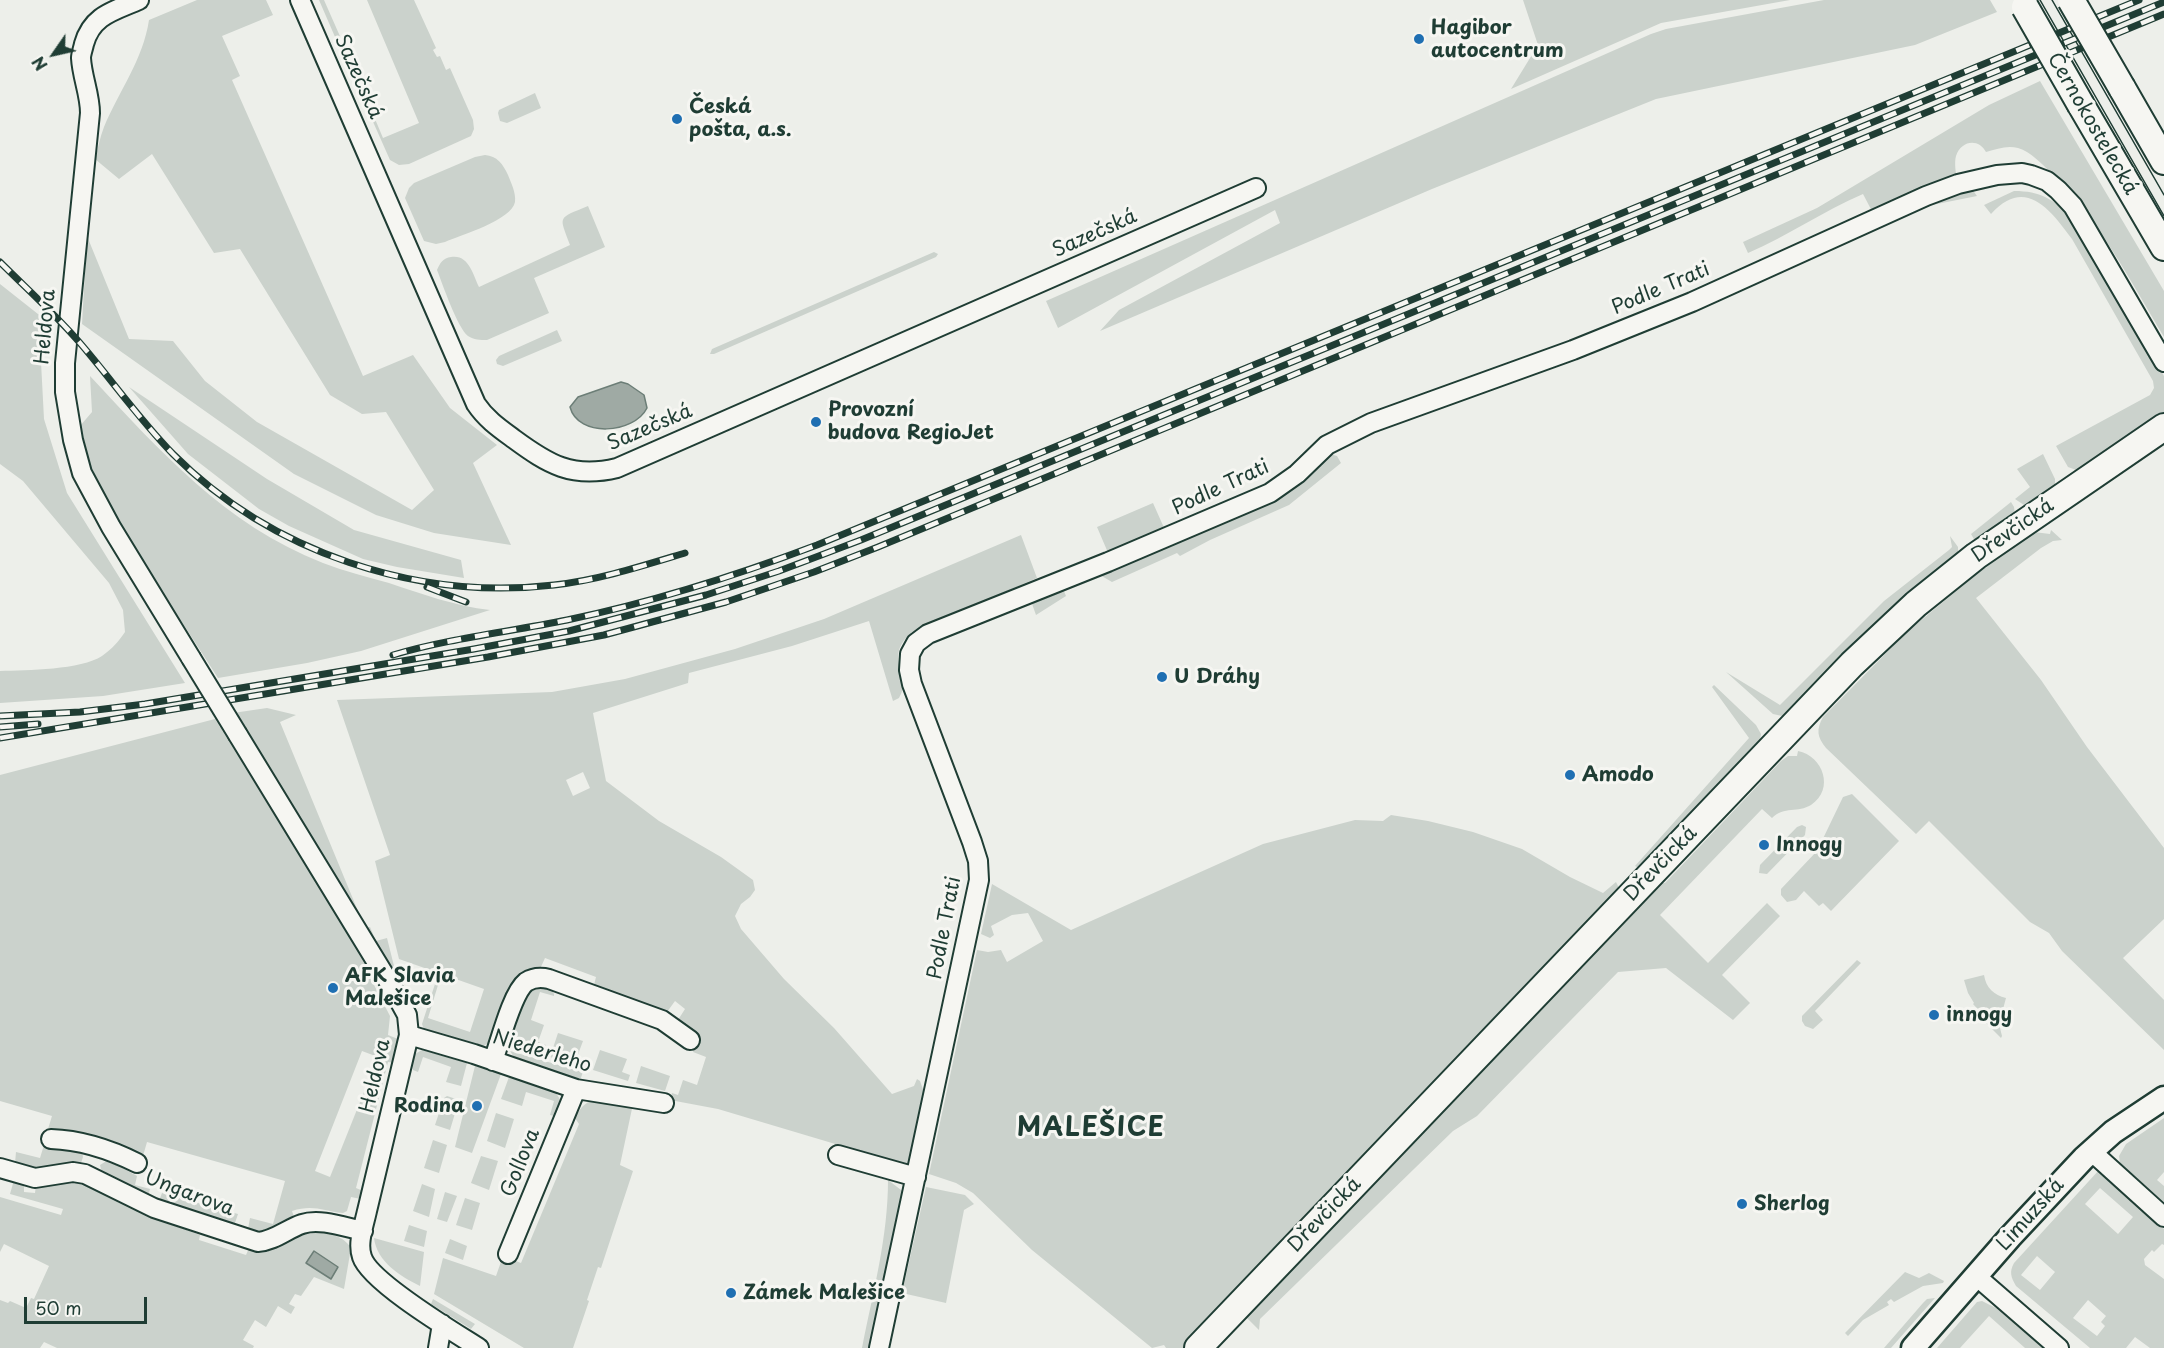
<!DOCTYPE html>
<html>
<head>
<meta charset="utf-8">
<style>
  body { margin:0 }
  #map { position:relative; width:2164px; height:1348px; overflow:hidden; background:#edefea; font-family:"Playpen Sans",sans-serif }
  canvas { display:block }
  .north { position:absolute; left:24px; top:24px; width:60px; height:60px; -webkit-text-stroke:4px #f6f6f2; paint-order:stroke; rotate:236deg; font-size:16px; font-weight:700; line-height:24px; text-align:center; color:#1f3d34 }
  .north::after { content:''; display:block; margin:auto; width:21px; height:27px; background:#1f3d34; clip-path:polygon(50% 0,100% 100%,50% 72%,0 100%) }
  .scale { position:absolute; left:24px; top:1297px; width:123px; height:27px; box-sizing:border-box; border:3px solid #1f3d34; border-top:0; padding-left:8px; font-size:18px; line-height:21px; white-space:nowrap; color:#1f3d34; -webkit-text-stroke:4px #f6f6f2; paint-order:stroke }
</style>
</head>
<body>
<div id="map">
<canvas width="2164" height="1348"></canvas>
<div class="north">N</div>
<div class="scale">50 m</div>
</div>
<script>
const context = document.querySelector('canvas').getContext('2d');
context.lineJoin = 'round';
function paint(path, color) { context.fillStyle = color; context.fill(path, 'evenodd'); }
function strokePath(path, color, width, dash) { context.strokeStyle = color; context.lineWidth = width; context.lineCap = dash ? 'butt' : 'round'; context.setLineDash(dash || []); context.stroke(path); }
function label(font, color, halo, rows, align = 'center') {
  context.font = font + ' "Playpen Sans",sans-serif'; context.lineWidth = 6; context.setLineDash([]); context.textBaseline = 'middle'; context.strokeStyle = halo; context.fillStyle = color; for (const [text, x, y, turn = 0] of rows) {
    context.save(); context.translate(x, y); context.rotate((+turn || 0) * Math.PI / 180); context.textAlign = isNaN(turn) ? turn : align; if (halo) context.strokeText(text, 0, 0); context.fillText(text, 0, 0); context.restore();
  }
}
const green = new Path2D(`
  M197,0H266L273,15L222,36L240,76L232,80L363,376L413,355L450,408L497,445L473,463L511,545L434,533L376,515L294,474L82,324L87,236L129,339L173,341L205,381L257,422L412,510L434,490L386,412L362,414L330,395L240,249L214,253L152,154L119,179L95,159C98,148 100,137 104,127C119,91 143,60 149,20Z
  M319,0H324L350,59L345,60Z
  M367,0H414L436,48L433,50L437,57L440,56L446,70L450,68L473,120L474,129L471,136L409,164L399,165L390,160L354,79L357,76L383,138L419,123Z
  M1523,0H1790L1661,23L1511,89L1538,45Z
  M1824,0H1990L1997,12L1915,45L1656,99L1432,189L1100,331L1119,310L1280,223L1275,210L1058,328L1046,301L1651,34L1666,29Z
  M2040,81L2164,291V337C2130,280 2099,220 2051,173C2042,164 2031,152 2018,148C2007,145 1997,149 1986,152C1979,138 1961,140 1956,156C1954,163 1956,173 1957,181L1874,215L1863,194C1823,211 1788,236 1748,253L1743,242L1817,208L1989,105Z
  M535,93L541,108L507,123L500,121L498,113L499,110Z
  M485,155C497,156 503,164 508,175C511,183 516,192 515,202C512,220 461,235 445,242L436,244L424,241L405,198L409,188L414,183L475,157Z
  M1972,189L1977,196L1932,205L1847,241L1928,199Z
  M2014,191C2041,191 2052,199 2072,217L2164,376V415L2079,471L2068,467L2056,446L2150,395L2154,388L2153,381L2072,239C2050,209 2025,176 1991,214L1984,205Z
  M588,206L605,247L534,278L549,313L487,340C480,340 474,340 468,336C457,327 443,285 437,270C440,263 443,258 451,257C469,254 473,275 479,287L570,245C559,215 557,219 588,206Z
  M934,252L938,254L936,257L714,354H710L712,349Z
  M0,284L43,318L40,343L44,419L67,493L185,683L103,696L0,703V671C27,670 81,670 102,656C112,649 119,641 125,632L123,610L109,583L23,481L0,464Z
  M557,330L562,341L503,366L497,364L496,360L499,356Z
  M90,376C160,451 224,524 323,563C344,571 367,577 389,583C422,594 455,606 490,610L361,651L307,663L218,678L116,520L91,466L80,426L92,412Z
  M129,387L267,479L354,530L461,560L464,578L397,567L363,559L289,526L259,509L188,454Z
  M1330,454L1337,456L1341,463L1289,505L1210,540L1180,556L1177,553L1112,582L1100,575L1277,499L1290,490Z
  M2043,454L2055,479V487L2029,505H2024L2015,499L2030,487L2017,469Z
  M2011,502L2014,507L2015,515L1980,540L1975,541L1971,534Z
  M1153,503L1165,530L1109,555L1097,527Z
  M2051,530L2062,540L2053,541L2041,548L1976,598L2041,680L2087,747L2164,848V919L2123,958L2164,1000V1050L2062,951L2049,933L2030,922L1929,821L1916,834L1826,748C1817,737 1816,730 1823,717L1907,632L1973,577L2034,532L2050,534Z
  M1021,535L1037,578L912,632C881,659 914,675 899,698L893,701L869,621L792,646L689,673L688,683L593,713L606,781L659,821L721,857L753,880L755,890L750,897L741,904L735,916L741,929L784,979L834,1028L892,1094L914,1086L917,1079L920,1081L925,1095L909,1166L718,1109L670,1100L672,1093L678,1095L683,1080L697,1085L706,1057L693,1052L700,1036L678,1020L685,1009L675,1001L667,1012L594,985L596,977L545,958L540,969L487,1044L481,1047L425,1032L422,1024L435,984L438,985L428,1018L470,1032L484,989L399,959L375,861L390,855L337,700L552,692L625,679L735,649L824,619ZM583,772L590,788L573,796L566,780Z
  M1950,536L1958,547V556L1788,715L1782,716L1773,714L1726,672L1780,705L1884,601L1949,550L1952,547Z
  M1063,589L1066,596L1036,615L1031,601Z
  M1714,685L1756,725L1761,734L1759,746L1639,868L1635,866L1749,738L1712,687Z
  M267,708L296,715L280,722L365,928L370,927L376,941L387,938L395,970L394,982L233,713Z
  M215,719L377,980L373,983L390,1016L388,1035L398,1039L394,1063L388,1062L356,1188L363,1191L361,1199L351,1197L347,1211L343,1213C323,1211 313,1204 292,1211L294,1217L259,1232L248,1229L250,1218L273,1224L285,1181L147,1142L143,1156C112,1141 82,1134 48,1129L52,1116L0,1101V775ZM362,1051L378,1057L330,1177L315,1171Z
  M1798,751C1823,756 1835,789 1811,805C1798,813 1784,806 1772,818L1762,809L1660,915L1708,963L1767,903L1780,916L1722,975L1750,1003L1733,1020L1666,968L1618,972L1477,1116L1453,1131L1260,1319L1259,1330L1246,1317L1658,883H1665L1781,761L1788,756H1797Z
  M1852,794L1899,841L1831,911L1823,903L1819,906L1804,891L1796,900L1787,902L1781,895V889L1817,851L1843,797Z
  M1391,815L1428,821L1473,832L1522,849L1570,877L1603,893L1616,882L1620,890L1618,895L1184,1348H1166L1164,1345L1152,1348L1032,1250L973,1193L956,1183L929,1174L977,950L988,952L1001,950L1007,962L1043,941L1028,913L1012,915L991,926L994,935L990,938L981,934L992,884L1071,930L1263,844L1355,820L1383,821Z
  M1802,825L1806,827L1805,835L1767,874L1759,873L1760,865L1797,827Z
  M1857,960L1861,963L1815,1011L1823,1020L1813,1029L1805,1026L1802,1021V1016Z
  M1984,975C1986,988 1994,995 2006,998L1999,1024L2002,1036L2001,1038L1984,1021L1986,1018L1973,1004L1974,1003L1968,993L1964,980Z
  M539,986L552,990L554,994V996L540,992L531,1020L544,1025L538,1042L546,1045L543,1055L509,1044C510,1028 523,991 539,986Z
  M558,1033L583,1041L577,1057L587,1060L585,1068L550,1057Z
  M422,1050L467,1063L461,1086L446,1082L451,1067L423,1057L418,1072L413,1070L411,1063L415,1054Z
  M600,1050L627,1059L622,1072L630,1075L628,1081L593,1070Z
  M510,1051L583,1072L579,1083L516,1060Z
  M475,1066L501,1074L472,1153L455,1147Z
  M641,1066L670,1076L665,1091L636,1083Z
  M509,1077L556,1093L563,1104L558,1114L554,1116L550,1115L554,1101L526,1092L522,1106L501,1099Z
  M447,1096L459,1100L450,1130L435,1125L444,1098Z
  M595,1099L633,1104L620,1165L633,1171L601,1268L598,1267L587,1300L589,1301L573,1348H524L434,1294L443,1258L496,1276L503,1256L521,1263L579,1124L575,1118C580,1108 584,1103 595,1099Z
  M496,1113L514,1119L505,1148L487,1141Z
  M2164,1118V1172L2157,1180L2164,1186V1202L2120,1163L2119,1156L2126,1144Z
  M433,1140L447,1145L439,1173L424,1168Z
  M44,1145L82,1152L83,1157L81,1163H65L35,1168L15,1163L16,1152L40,1158Z
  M481,1156L498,1161L489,1190L471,1183Z
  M108,1160L137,1176L135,1185L150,1189L148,1196L102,1173L100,1165Z
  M2099,1170L2164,1229V1245L2162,1244L2154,1252L2152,1250L2144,1259L2145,1265L2164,1279V1348H2150L2135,1337L2126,1348H2090L2016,1286C2011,1277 2009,1272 2014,1263ZM2100,1188L2133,1217L2118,1234L2085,1204ZM2037,1256L2055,1272L2040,1290L2021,1275ZM2088,1300L2106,1316L2101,1322L2105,1326L2097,1336L2073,1318Z
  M74,1179L135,1210L139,1209L171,1224L200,1235L199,1240L246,1255L249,1248L257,1249L258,1253L268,1252L267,1248C290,1237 311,1223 336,1236C343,1239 346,1241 351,1248L344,1289L314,1277L301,1296L295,1294L289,1304L295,1307L291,1314L278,1306L266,1327L255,1320L243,1340L254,1346L253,1348H57L44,1342L40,1348H0V1300L8,1303L10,1301L26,1308L31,1298L34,1299L49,1266L4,1244L0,1252V1197L61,1215L63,1209L10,1194L14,1180L24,1182V1192L35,1193L36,1185Z
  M888,1180L905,1193L871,1348H862C873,1292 888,1237 888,1180Z
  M422,1184L435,1189L429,1217L413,1211Z
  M926,1187L965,1195L974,1204L964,1210L946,1303L902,1293Z
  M445,1192L457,1196L447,1222L437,1219Z
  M162,1193L238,1214L235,1223L197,1213L195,1214L159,1201Z
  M465,1198L480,1203L472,1230L456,1225Z
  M409,1225L427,1231L424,1247L404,1241Z
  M374,1238L424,1252L420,1286C400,1276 377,1262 374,1238Z
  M450,1239L467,1246L463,1260L445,1253Z
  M1905,1272L1919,1278L1929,1273L1944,1281L1943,1283L1923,1286L1894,1302L1891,1299L1887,1302L1889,1305L1863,1320L1848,1336L1845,1333Z
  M1935,1298L1891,1348H1884L1923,1303L1927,1299Z
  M433,1299L475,1324L471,1329L431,1304Z
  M1982,1301L1996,1308L2043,1348H2025L1989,1316L1960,1348H1937L1977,1302Z`);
const water = new Path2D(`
  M621,382L628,384L644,395L647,408C634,434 578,438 570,407L578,397Z
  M314,1251L338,1267L331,1279L306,1263Z`);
const minor = new Path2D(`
  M139,0C114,11 92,15 84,44C83,49 81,54 81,58C82,77 90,94 90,113L65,363V392L73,440L82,473L111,527L191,658
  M300,0L476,404C486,419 499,428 514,439C548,464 572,479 617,468L1256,188
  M238,735L390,984L407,1015L409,1035L367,1211C364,1225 357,1243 362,1257C370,1282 454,1332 479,1348
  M409,1035L474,1054L576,1089L664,1103
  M493,1061C500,1042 512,993 526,982C534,977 541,977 549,979L662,1020L690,1040
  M51,1139C82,1140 109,1149 137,1163
  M2091,1151L2164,1217
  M838,1155L916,1177
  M0,1168L35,1178L73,1172L85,1174L154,1208L258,1242C274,1241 287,1229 302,1224C320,1218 344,1227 363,1231
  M508,1254L576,1089
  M1976,1276L2059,1348
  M438,1348L442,1324
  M879,1348L979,880L978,861L972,842L912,684L909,670L910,654L916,643L928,634L1108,562L1270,493L1297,474L1327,445L1371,423L1573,350L1692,302L1926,196L1958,184L1997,175L2022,173L2031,175L2047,181L2058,190L2073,206L2164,362`);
const tertiary = new Path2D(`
  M1913,1348L2010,1237L2084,1158L2113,1132L2164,1098`);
const secondary = new Path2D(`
  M2122,88L2164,161
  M2081,105L2164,247
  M1198,1348L1852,664L1916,604L1976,556L2164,427`);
const tram = new Path2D(`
  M2040,0L2164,216
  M2052,0L2164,195`);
const rail = new Path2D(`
  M2082,1L2084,0
  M0,262C27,289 55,314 80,343C111,379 139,419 173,454C271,552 416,601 554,585C599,580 642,566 685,553
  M427,587L466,602
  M393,655C450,638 509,632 567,620C653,602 735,576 817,545L2139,0
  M0,716L80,712L145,704L474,649L569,631L706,595L779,571L861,540L2164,2
  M0,727L38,724
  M0,738L488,657L604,635L726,602L814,572L878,547L2164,14`);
const minorBridge = new Path2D(`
  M191,658L238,735`);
const secondaryBridge = new Path2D(`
  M2071,0L2122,88
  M2025,7L2081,105`);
const markers = [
  [1419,39,6,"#1f6fb2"],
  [677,119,6,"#1f6fb2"],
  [816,422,6,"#1f6fb2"],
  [1162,677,6,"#1f6fb2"],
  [1570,775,6,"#1f6fb2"],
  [1764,845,6,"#1f6fb2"],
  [333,988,6,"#1f6fb2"],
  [1934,1015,6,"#1f6fb2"],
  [477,1106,6,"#1f6fb2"],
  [1742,1204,6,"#1f6fb2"],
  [731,1293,6,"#1f6fb2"]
];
const poiNames = [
  ["Hagibor",1431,28],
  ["autocentrum",1431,51],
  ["Česká",689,107],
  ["pošta, a.s.",689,130],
  ["Provozní",828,410],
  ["budova RegioJet",828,433],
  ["U Dráhy",1174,677],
  ["Amodo",1582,775],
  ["Innogy",1776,845],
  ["AFK Slavia",345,976],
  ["Malešice",345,999],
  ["innogy",1946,1015],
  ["Rodina",465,1106,"right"],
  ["Sherlog",1754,1204],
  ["Zámek Malešice",743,1293]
];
const streetNames = [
  ["Sazečská",358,77,66],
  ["Černokostelecká",2092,124,60],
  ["Sazečská",1095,234,-24],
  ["Podle Trati",1661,289,-23],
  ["Heldova",46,327,-85],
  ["Sazečská",650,428,-23],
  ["Podle Trati",1221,488,-25],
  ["Dřevčická",2013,531,-35],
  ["Dřevčická",1661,864,-46],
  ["Podle Trati",945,928,-79],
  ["Niederleho",542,1052,17],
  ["Heldova",376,1076,-77],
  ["Gollova",521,1163,-68],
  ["Ungarova",189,1194,21],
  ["Dřevčická",1325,1215,-46],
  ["Limuzská",2031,1215,-48]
];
const districtNames = [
  ["MALEŠICE",1091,1129]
];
paint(green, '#cbd2cc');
paint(water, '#9faaa4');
strokePath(water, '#6c7e77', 1.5);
strokePath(minor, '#1f3d34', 22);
strokePath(tertiary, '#1f3d34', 27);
strokePath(secondary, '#1f3d34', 30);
strokePath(minor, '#f6f6f2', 18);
strokePath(tertiary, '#f6f6f2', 22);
strokePath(secondary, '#f6f6f2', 26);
strokePath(tram, '#1f3d34', 1.5);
strokePath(rail, '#1f3d34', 7);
strokePath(rail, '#f6f6f2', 4.5, [14]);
strokePath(minorBridge, '#1f3d34', 22, []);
strokePath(secondaryBridge, '#1f3d34', 30, []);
strokePath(minorBridge, '#f6f6f2', 18);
strokePath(secondaryBridge, '#f6f6f2', 26);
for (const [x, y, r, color] of markers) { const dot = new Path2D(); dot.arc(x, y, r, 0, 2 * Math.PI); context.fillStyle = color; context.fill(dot); strokePath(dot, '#f6f6f2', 2); }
label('bold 20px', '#1f3d34', '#f6f6f2', poiNames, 'left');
label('20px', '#1f3d34', '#f6f6f2', streetNames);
context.letterSpacing = '1.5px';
label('bold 26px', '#1f3d34', '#f6f6f2', districtNames);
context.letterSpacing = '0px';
</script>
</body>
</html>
